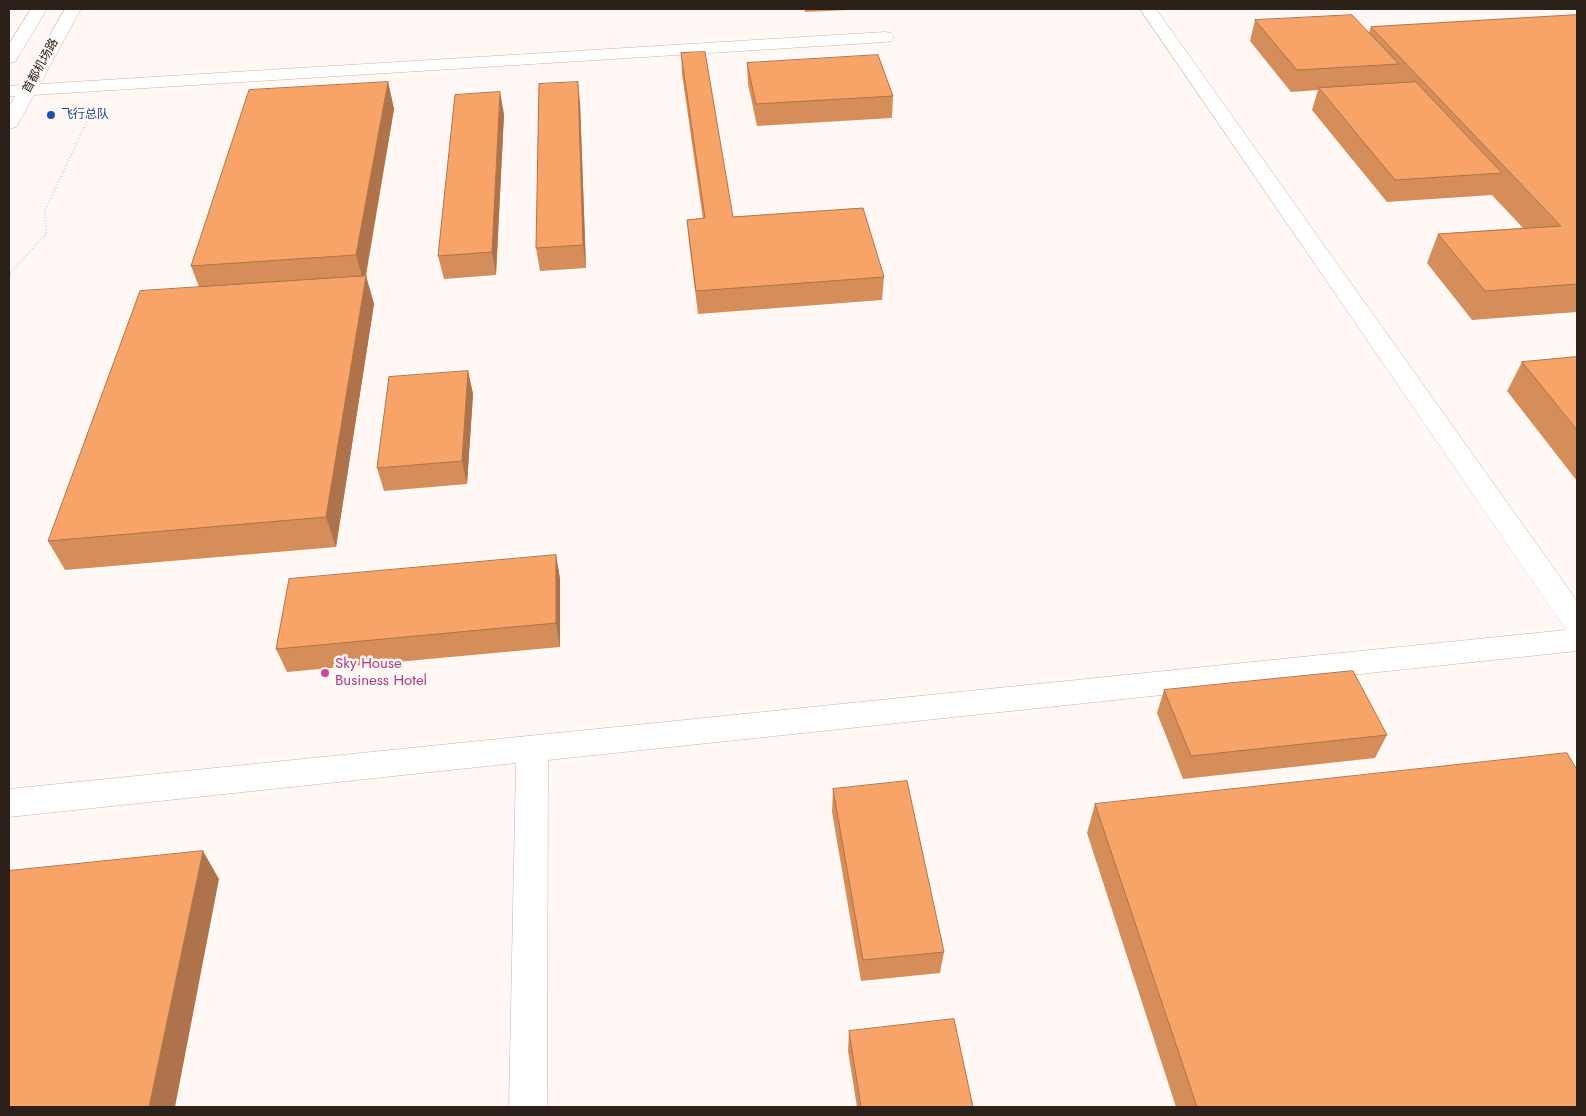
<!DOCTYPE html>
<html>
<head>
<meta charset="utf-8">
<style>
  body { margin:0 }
  #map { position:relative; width:1586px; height:1116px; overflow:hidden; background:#fff8f4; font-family:Jost,sans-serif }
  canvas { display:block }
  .frame { position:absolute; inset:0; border:10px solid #2c2119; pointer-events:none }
</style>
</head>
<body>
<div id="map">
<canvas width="1586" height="1116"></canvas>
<div class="frame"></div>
</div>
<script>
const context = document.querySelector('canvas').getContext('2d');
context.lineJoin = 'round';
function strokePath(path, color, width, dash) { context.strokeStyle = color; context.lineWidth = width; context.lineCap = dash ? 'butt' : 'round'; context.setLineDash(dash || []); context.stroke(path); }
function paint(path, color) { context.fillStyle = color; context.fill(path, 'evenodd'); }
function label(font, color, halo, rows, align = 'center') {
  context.font = font + ' Jost,"Noto Sans SC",sans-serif'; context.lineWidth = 5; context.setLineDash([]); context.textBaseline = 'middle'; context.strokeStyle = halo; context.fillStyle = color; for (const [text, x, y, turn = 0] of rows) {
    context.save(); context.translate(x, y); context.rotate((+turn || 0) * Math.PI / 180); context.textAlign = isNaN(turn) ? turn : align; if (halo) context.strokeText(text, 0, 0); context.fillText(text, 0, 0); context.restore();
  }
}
const pathFar1 = new Path2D(`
  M10,273L46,234L45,210L90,115`);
const path = new Path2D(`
  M9,274L11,272`);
const minor = new Path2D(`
  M31,9H47L15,62L9,63V44Z
  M65,9H81L40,84L885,32L891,33L894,37L891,41L885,42L34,95L16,127L9,129V107L15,96H9V86L21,85Z
  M1140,9H1156L1577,601V651L548,760L547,1107H509L516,763L9,817V789L1566,630Z`);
const wall = new Path2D(`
  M804,9H870L805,12Z
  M1577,15V312L1472,320L1427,263L1438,234L1523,228L1492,195L1387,202L1312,110L1318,90L1291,92L1250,41L1255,20L1369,32L1371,27Z
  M681,53L733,217L884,277L882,300L698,314L689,242L687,220L703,219L682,74Z
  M747,63L893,96L892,118L757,126L748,84Z
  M388,82L394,109L366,276L374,304L336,547L65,570L48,541L199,287L191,266Z
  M580,103L586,268L540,271L536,248Z
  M504,114L496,275L444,279L438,256Z
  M1577,357V481L1507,391L1522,362Z
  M468,371L473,394L467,484L384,491L377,468Z
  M556,555L560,579V647L287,672L276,649Z
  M1164,690L1387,735L1375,758L1183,779L1157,713Z
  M833,789L944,952L940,973L861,981L832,812Z
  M1095,804L1577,1107H1176L1087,833Z
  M849,1031L973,1107H857L848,1051Z`);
const shadedWall = new Path2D(`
  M388,82L394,109L364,284L356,255Z
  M578,82L580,103L586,268L583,245Z
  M500,92L504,114L496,275L492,252Z
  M366,276L374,304L336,547L326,517Z
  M468,371L473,394L467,484L462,461Z
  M556,555L560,579V647L556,623Z
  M203,851L219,879L175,1107H149Z`);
const building = new Path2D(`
  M1352,15L1399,64L1297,70L1255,20Z
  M1577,15V284L1485,291L1438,234L1561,226L1371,27Z
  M705,52L733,217L863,208L884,277L696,291L687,220L705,218L681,53Z
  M878,55L893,96L756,104L747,63Z
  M388,82L356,255L191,266L249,90Z
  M578,82L583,245L536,248L539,84Z
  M1416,82L1502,173L1395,180L1319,88Z
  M500,92L492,252L438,256L455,95Z
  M366,276L326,517L48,541L140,291Z
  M1577,357V430L1522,362Z
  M468,371L462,461L377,468L389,377Z
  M556,555V623L276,649L289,579Z
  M1353,671L1387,735L1191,756L1164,690Z
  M1567,753L1577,770V1107H1197L1095,804Z
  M907,781L944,952L863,960L833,789Z
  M203,851L149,1107H9V871Z
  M954,1019L973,1107H861L849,1031Z`);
const markers = [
  [51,115,5,"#1a4fb4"],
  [325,673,5,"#d1479c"]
];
const farStreetnames = [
  ["首都机场路",41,66,-61]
];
const farTransitnames = [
  ["飞行总队",61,115]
];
const hotelNames = [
  ["Sky House",335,664],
  ["Business Hotel",335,681]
];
strokePath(minor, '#cfb09c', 1);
strokePath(pathFar1, '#b6aea9', 2, [0.5, 2.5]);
strokePath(path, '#b6aea9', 3, [1, 3]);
paint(minor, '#fff');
paint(wall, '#d58d5a');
paint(shadedWall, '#ae734a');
paint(building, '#f8a469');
strokePath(building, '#ae734a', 1);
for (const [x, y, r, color] of markers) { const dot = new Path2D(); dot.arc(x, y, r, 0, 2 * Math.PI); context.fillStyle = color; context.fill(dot); strokePath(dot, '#fff8f4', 2); }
label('12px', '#2c2119', '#fff8f4', farStreetnames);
label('12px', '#164399', '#fff8f4', farTransitnames, 'left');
label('15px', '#b23c85', '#fff8f4', hotelNames, 'left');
</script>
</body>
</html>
